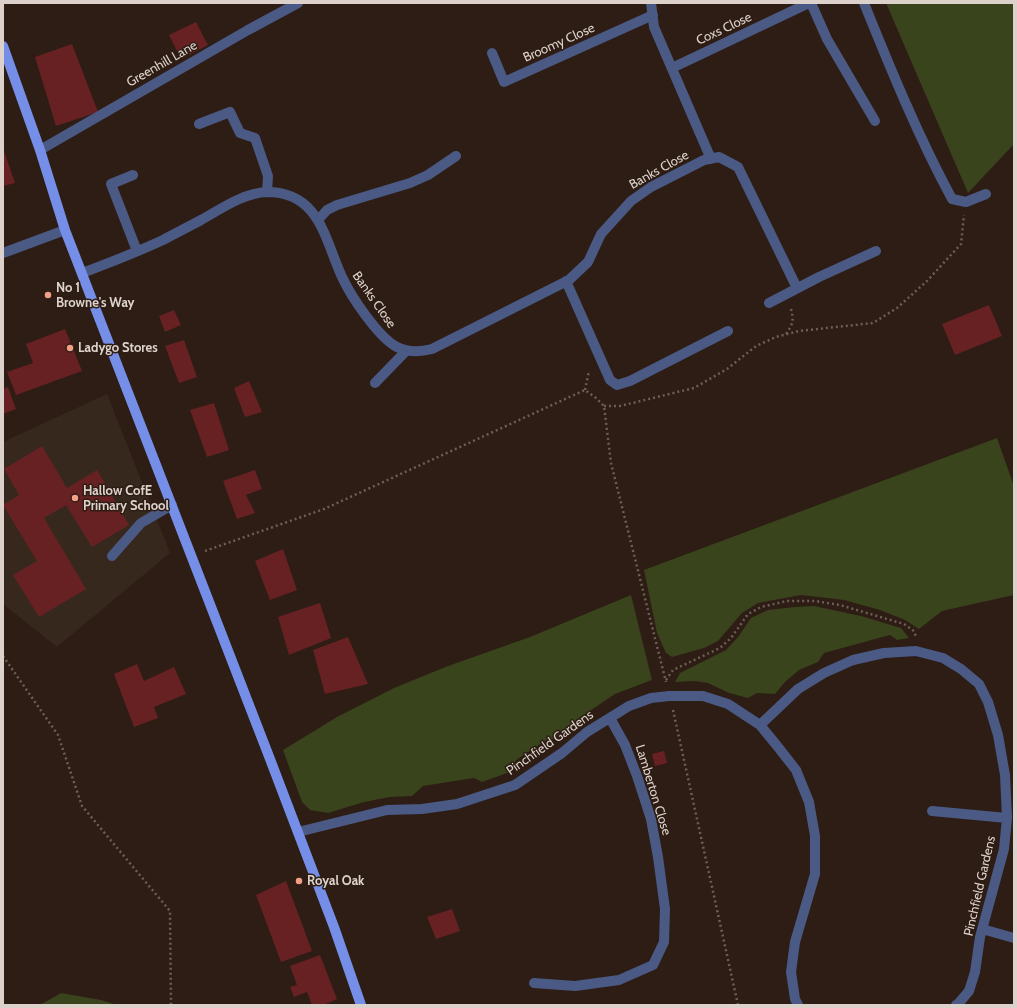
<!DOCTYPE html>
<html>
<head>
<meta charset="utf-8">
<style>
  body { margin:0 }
  #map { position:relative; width:1017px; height:1008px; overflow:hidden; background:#2d1d14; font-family:Cabin,sans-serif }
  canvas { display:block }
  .frame { position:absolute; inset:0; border:4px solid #dcd1cb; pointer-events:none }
</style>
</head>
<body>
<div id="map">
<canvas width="1017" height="1008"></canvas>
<div class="frame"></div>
</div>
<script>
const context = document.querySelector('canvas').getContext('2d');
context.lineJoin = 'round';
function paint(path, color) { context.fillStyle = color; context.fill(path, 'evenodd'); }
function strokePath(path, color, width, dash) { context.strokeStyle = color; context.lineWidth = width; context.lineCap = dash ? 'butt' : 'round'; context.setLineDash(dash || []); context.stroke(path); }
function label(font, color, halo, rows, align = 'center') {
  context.font = font + ' Cabin,sans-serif'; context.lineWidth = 3; context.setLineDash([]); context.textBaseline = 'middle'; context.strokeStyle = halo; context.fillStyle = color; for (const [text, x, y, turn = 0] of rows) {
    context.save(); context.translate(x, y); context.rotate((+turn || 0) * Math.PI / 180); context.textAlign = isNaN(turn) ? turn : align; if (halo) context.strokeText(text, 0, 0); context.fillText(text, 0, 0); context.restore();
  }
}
const education = new Path2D(`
  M107,394L170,553L57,647L3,604V442Z`);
const green = new Path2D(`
  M886,3H1014V144L968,193Z
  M997,438L1014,486V595L942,611L919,629L905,620L880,610L844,600L801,595L758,603L742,613L718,641L704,648L672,657L666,653L657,633L644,570Z
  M631,595L652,680L615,694L575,721L553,739H548L516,760L510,772L482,782L474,778L423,786L412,796L390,797L364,802L328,813L310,810L302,802L283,750L337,717L394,688L448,666L530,637Z
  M814,606L861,616L901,628L909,638L897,640L890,635L824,653L818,662L799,670L785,682L775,694L757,693L748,698L729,693L708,683L694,681L675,682L680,673L726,650L738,637L751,618L768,610L795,607Z
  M61,993L101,1000L117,1005H40Z`);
const building = new Path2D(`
  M196,22L208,45L181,59L169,35Z
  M72,44L98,112L56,126L35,57Z
  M3,148L15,183L3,186Z
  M989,305L1002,336L955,355L942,324Z
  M174,310L181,325L165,332L159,316Z
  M65,329L82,371L16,395L7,372L33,363L26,344Z
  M184,340L197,377L179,383L165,346Z
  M249,381L262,412L245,417L234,388Z
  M8,387L16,409L3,414V389Z
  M214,403L229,450L207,457L190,410Z
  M42,446L67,488L97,470L129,525L92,547L66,505L44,518L86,589L39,617L13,575L37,561L3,505L19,495L4,469Z
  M255,470L262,489L246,495L255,513L237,519L223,481Z
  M283,549L297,590L270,600L255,561Z
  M320,603L331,638L289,655L278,617Z
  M348,637L368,684L325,694L313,650Z
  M137,664L144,681L174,667L186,694L154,707L158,718L134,727L114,674Z
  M664,751L667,763L655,766L652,754Z
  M286,881L312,951L281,962L256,895Z
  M452,909L460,931L436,939L427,917Z
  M320,955L337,999L323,1005H312L307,992L294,997L290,987L297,985L290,966Z`);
const path = new Path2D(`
  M786,334C793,324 794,320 791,309
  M585,390L589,371
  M604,406H620L694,388L727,369L756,346L776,337L799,331L873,323L897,308L927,281L961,244L964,215
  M205,551L324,509L585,390L596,398L604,406L611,463L666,682
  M3,656L58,735L82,806L170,911L171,1005
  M666,680L673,670L720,648L731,638L748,614L761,607L787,601H815L840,605L904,624L914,631L916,637
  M673,710L738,1005`);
const minor = new Path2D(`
  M651,3L654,27L711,159
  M811,3L827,39L875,121
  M864,3C891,70 918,136 952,199L966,202L986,194
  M492,53L504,82L653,15
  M672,68L809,3
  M199,124L230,112L240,133L255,138L268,176L267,192
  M40,150L248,30L298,3
  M133,175L111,184L137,251
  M318,220L327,210L337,205L410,183L428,175L456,156
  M3,253L65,230
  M82,273C109,263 137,252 163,240C176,233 188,227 201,220C221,209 243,193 267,192C321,192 325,242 343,279C352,298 379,338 397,347C409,353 420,352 432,349L569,280L588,262L601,234L631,201L651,187L704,160L719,157L738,167L797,288
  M566,281L610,380L617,385L630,381L728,331
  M769,303L819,277L876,251
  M375,383L406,351
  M112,556L141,523L172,505
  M760,725L798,689L824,673L853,660L884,653L916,651L943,658L961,669L979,684L988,702L998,735L1005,775L1007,818L1004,849L980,937L975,972L969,991L958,1004L956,1005
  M932,811L1007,818
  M298,832L387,810L422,809L457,804L515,785L562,753L587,732L629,706L651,698L669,696H703L728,704L760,725L778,747L796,770L809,802L815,836V874L795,942L791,972L795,999L798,1005
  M982,929L1014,938
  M534,983L575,986L619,980L653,965L664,942L665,909L658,857L651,819L637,776L625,745L610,718`);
const major = new Path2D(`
  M3,46L40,150L65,230L270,759L334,927L361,1005`);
const markers = [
  [48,295,4,"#f49e88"],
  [70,348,4,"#f49e88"],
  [75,498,4,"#f49e88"],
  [299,881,4,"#f49e88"]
];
const streetNames = [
  ["Coxs Close",724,29,-25],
  ["Broomy Close",559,43,-24],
  ["Greenhill Lane",162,64,-30],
  ["Banks Close",659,170,-29],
  ["Banks Close",374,300,55],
  ["Pinchfield Gardens",550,743,-35],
  ["Lamberton Close",653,790,73],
  ["Pinchfield Gardens",980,886,-77]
];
const poiNames = [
  ["No 1",56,288],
  ["Browne's Way",56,303],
  ["Ladygo Stores",78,348],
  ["Hallow CofE",83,491],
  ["Primary School",83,506],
  ["Royal Oak",307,881]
];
paint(education, '#37281e');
paint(green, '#39431c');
paint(building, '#672122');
strokePath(path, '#6d5f57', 2.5, [2, 3]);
strokePath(minor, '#4b5985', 10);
strokePath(major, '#758fe9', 10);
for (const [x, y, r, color] of markers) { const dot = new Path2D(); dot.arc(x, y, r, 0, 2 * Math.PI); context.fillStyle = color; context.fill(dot); strokePath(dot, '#2d1d14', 1.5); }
label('13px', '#dcd1cb', '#2d1d14', streetNames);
label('bold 13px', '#dcd1cb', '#2d1d14', poiNames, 'left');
</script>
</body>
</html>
